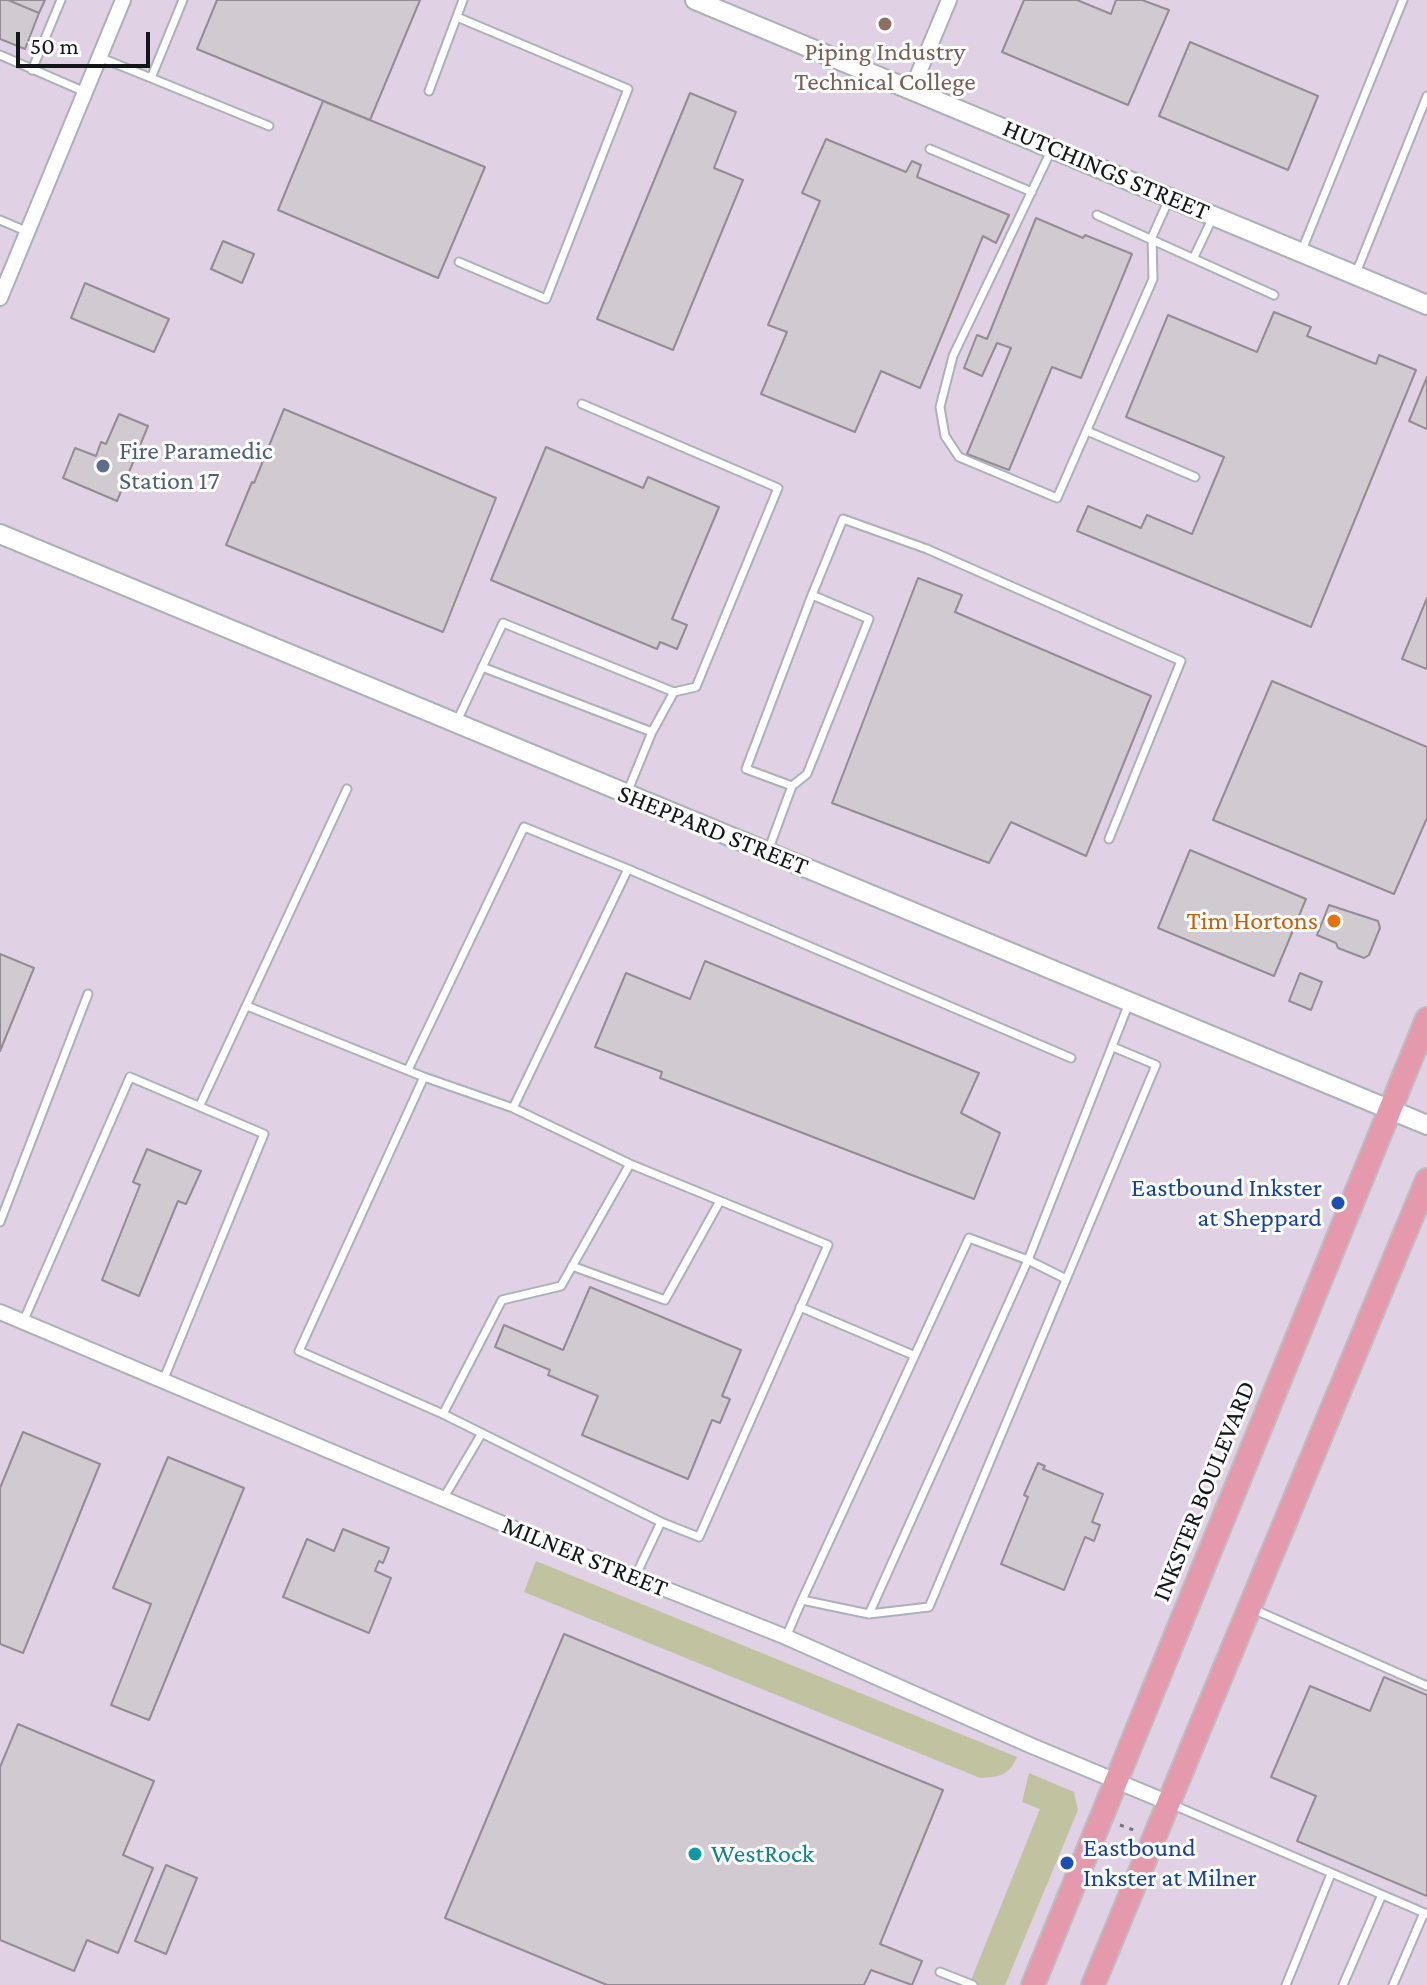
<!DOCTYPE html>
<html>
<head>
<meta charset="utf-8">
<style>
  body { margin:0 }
  #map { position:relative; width:1427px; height:1985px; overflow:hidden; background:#dbe2ea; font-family:"Crimson Pro",serif }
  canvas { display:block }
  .scale { position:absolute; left:16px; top:32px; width:134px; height:36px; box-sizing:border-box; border:4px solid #131618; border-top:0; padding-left:10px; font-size:24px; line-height:28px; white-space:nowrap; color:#131618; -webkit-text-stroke:6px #fff; paint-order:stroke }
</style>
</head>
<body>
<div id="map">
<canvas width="1427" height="1985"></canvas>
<div class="scale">50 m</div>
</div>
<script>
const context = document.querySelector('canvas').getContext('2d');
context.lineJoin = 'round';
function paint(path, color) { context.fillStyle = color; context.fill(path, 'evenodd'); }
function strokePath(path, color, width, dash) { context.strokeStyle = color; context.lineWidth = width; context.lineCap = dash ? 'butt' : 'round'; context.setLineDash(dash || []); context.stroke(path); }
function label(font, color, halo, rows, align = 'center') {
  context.font = font + ' "Crimson Pro",serif'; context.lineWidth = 6; context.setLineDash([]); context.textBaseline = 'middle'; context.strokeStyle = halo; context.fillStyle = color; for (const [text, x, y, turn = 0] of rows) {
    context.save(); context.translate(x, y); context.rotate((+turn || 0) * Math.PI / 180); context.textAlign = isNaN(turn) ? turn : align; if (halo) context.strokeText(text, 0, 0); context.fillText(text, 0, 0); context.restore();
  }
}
const industrial = new Path2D(`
  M0,0H1427V1985H0Z`);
const green = new Path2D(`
  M536,1561L1017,1757C1009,1776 999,1777 980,1778L524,1592Z
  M1029,1773L1074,1792L1078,1810L1005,1985H969L1040,1809L1022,1802Z`);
const building = new Path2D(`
  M0,0H8L39,13L25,49L0,39Z
  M8,0H45L39,13Z
  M217,0H420L370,120L197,49Z
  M1024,0H1077L1111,14L1116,0H1142L1169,10L1128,105L1002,52Z
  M1190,42L1318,96L1288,170L1159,116Z
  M690,93L736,112L714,168L743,180L673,350L597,319Z
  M323,101L485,167L438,278L278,210Z
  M826,139L906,172L912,161L921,165L917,177L1009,215L996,243L983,236L920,388L881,371L855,432L761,394L787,332L768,325L820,201L802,193Z
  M1036,218L1083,238L1085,235L1132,254L1081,378L1052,367L1009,470L967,454L1011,348L997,343L982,376L964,368L977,335L987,339Z
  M223,241L254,254L242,283L211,269Z
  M85,283L169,319L154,352L71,318Z
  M1274,312L1311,327L1307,336L1376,364L1379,355L1416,370L1311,627L1077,531L1088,506L1141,528L1147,515L1192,534L1224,457L1126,417L1168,315L1257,352Z
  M1427,377V429L1409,421Z
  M284,409L496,498L443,632L226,545L252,482L254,483Z
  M119,414L148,426L117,501L63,478L75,448L96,456L101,442L106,444Z
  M546,447L643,488L648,477L719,507L672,619L687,625L677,649L660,642L657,649L491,580Z
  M918,578L962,595L955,612L1151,696L1086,856L1011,822L989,863L832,803Z
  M1427,598V669L1402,659Z
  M1272,681L1427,747V818L1394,894L1213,820Z
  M1190,850L1306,899L1274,976L1158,928Z
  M1329,905L1378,921L1380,928L1369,955L1364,958L1338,948L1336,943L1317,935Z
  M0,954L34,968L0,1051Z
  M705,961L979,1073L961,1113L1000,1133L974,1199L660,1078L662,1072L595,1047L626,973L690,999Z
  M1300,973L1322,982L1311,1010L1289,1001Z
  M147,1149L201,1171L186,1204L178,1201L139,1296L102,1280L140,1185L133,1182Z
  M590,1287L741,1350L722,1396L730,1399L720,1423L712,1420L688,1479L582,1435L598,1396L548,1375L550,1370L495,1347L504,1325L563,1350Z
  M23,1432L100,1464L23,1653L0,1644V1488Z
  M168,1457L244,1488L149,1720L111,1705L151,1604L113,1588Z
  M1038,1463L1045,1466L1043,1469L1103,1494L1092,1522L1100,1525L1094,1541L1085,1537L1064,1590L1001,1564L1028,1497L1024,1495Z
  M343,1529L389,1548L383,1563L379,1561L375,1571L391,1578L369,1633L283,1597L307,1539L334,1551Z
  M564,1634L943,1790L880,1944L922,1961L912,1985L871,1970L864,1985H607L445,1918Z
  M1384,1677L1427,1695V1896L1297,1841L1316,1796L1271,1777L1310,1686L1370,1711Z
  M18,1724L154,1781L123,1855L153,1868L118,1953L87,1940L74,1971L0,1940V1767Z
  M166,1865L197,1878L166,1954L135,1941Z`);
const path = new Path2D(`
  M1120,1825L1136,1831`);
const service = new Path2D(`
  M457,17L628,89L546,299L459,262
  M0,55L85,92
  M99,57L151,78L183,0
  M32,70L61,0
  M151,78L269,126
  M429,91L463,0
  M930,149L1032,192
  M1051,151L953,356L940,407L945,436L959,457L1057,498L1153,279L1152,237L1169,199
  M1097,215L1274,295
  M0,220L28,232
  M1302,250L1403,0
  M1194,257L1213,217
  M1356,273L1427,96
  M582,404L778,488L696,687L674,692L652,732L627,793
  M1087,431L1195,477
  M812,595L843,519L927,549L1181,661L1109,839
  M482,667L652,732
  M457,721L503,623L674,692
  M768,851L792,786L807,774L869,619L812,595L746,769L792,786
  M247,1006L424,1077L513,1108L630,1164L828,1245L699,1537L661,1522L443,1414L299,1351L424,1077
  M1113,1047L1156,1065L929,1607L869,1614L802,1600L969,1238L1028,1260L1129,1003
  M408,1070L524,827L628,869
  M200,1105L347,789
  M513,1108L628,869L1071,1058
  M0,1222L88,994
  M572,1266L665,1300L720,1201
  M800,1307L913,1355
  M23,1322L130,1077L264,1134L163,1381
  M443,1414L502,1300L561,1286L630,1164
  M443,1499L482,1433
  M635,1577L661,1522
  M1253,1609L1427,1686
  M869,1614L1028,1260L1066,1279
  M786,1637L802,1600
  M1171,1804L1427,1914
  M940,1972L973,1985
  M1286,1985L1331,1874
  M1343,1985L1381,1897
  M1393,1985L1424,1913`);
const minor = new Path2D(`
  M912,89L949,0
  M0,298L123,0
  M0,1312L522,1532L786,1637L1032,1746L1169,1803`);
const tertiary = new Path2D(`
  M695,0L1427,305
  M0,534L1427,1125`);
const primary = new Path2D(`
  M1033,1985L1427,1019
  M1093,1985L1427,1180`);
const markers = [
  [885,24,8,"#8d6e63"],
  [103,466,8,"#5c6f8a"],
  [1334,921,8,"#e8710a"],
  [1338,1203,8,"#1a4fb4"],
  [695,1854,8,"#0f9aa8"],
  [1067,1863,8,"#1a4fb4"]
];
const educationNames = [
  ["Piping Industry",885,52],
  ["Technical College",885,82]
];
const streetNames = [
  ["HUTCHINGS STREET",1106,170,23],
  ["SHEPPARD STREET",713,830,22],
  ["INKSTER BOULEVARD",1204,1491,-68],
  ["MILNER STREET",585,1557,22]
];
const serviceNames = [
  ["Fire Paramedic",119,451],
  ["Station 17",119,481]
];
const foodNames = [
  ["Tim Hortons",1318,921]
];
const transitNames = [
  ["Eastbound Inkster",1322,1188],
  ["at Sheppard",1322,1218],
  ["Eastbound",1083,1848,"left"],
  ["Inkster at Milner",1083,1878,"left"]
];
const cultureNames = [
  ["WestRock",711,1854]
];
paint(industrial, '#e0d1e4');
paint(green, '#c0c2a0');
paint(building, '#d1cad1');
strokePath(building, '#938c94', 2);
strokePath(service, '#abb1b9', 11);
strokePath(minor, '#abb1b9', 18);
strokePath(tertiary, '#abb1b9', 22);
strokePath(primary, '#bdbebe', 26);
strokePath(path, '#72767b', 3, [4, 6]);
strokePath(service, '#fff', 7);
strokePath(minor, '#fff', 14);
strokePath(tertiary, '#fff', 18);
strokePath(primary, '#e599ac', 22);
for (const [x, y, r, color] of markers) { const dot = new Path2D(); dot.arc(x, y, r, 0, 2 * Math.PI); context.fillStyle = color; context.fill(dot); strokePath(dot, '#fff', 3); }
label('26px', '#785e54', '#fff', educationNames);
label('26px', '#131618', '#fff', streetNames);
label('26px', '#4e5e75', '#fff', serviceNames, 'left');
label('26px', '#c56008', '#fff', foodNames, 'right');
label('26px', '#164399', '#fff', transitNames, 'right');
label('26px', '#0d838f', '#fff', cultureNames, 'left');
</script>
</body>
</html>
